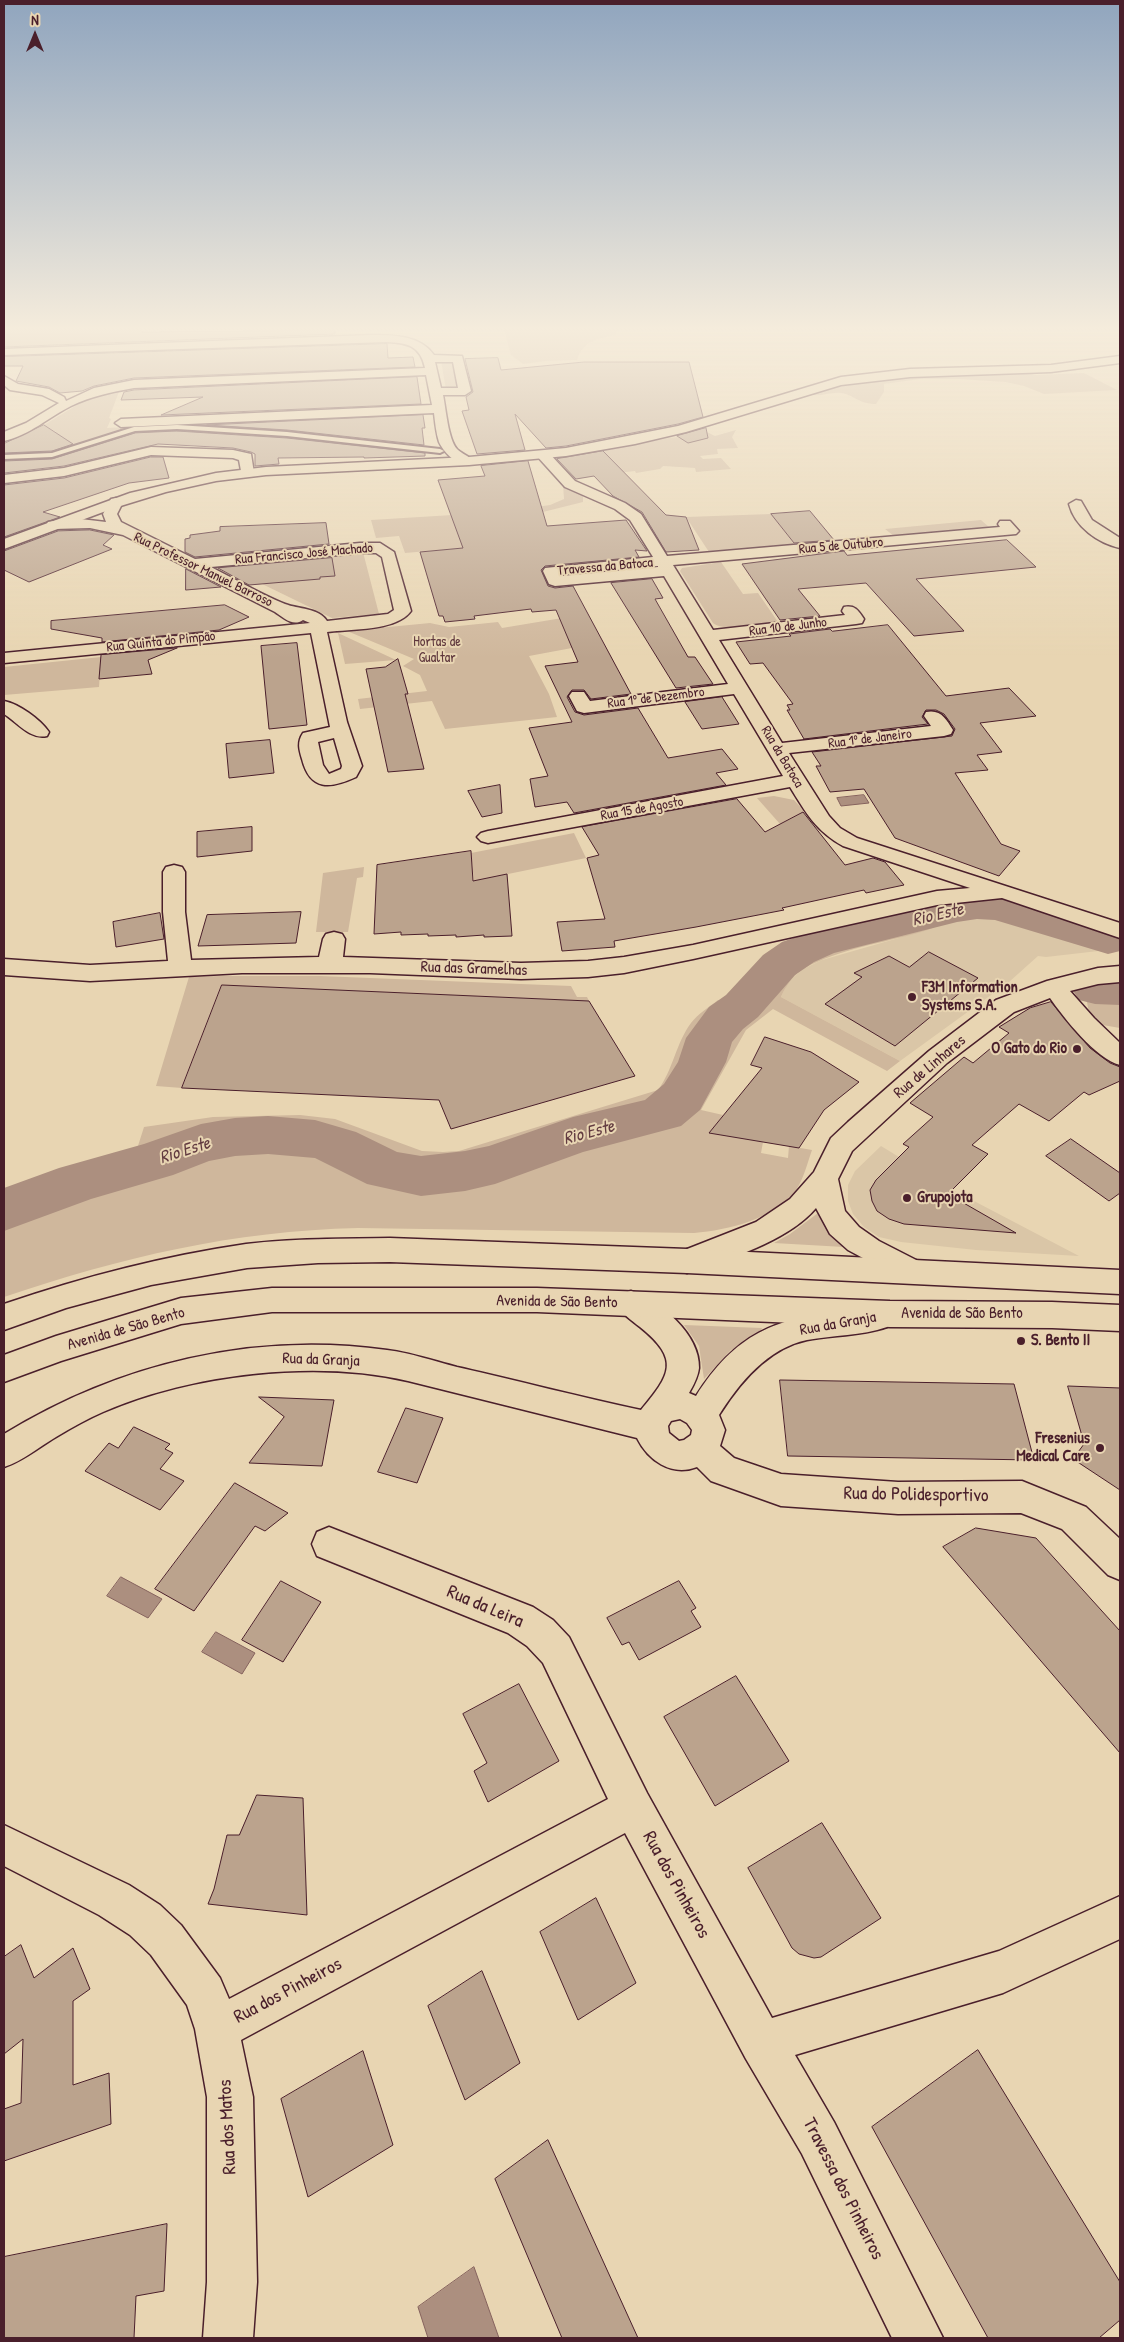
<!DOCTYPE html>
<html>
<head>
<meta charset="utf-8">
<style>
  body { margin:0 }
  #map { position:relative; width:1124px; height:2342px; overflow:hidden; background:#e8d5b2; font-family:"Patrick Hand",sans-serif }
  canvas { display:block }
  .frame { position:absolute; inset:0; border:5px solid #4a1f2b; pointer-events:none }
  .north { position:absolute; left:10px; top:10px; width:50px; height:50px; -webkit-text-stroke:4px #e8d5b2; paint-order:stroke; rotate:0deg; font-size:14px; font-weight:700; line-height:20px; text-align:center; color:#4a1f2b }
  .north::after { content:''; display:block; margin:auto; width:18px; height:22px; background:#4a1f2b; clip-path:polygon(50% 0,100% 100%,50% 72%,0 100%) }
</style>
</head>
<body>
<div id="map">
<canvas width="1124" height="2342"></canvas>
<div class="frame"></div>
<div class="north">N</div>
</div>
<script>
const context = document.querySelector('canvas').getContext('2d');
context.lineJoin = 'round';
function paint(path, color) { context.fillStyle = color; context.fill(path, 'evenodd'); }
function strokePath(path, color, width, dash) { context.strokeStyle = color; context.lineWidth = width; context.lineCap = dash ? 'butt' : 'round'; context.setLineDash(dash || []); context.stroke(path); }
function label(font, color, halo, rows, align = 'center') {
  context.font = font + ' "Patrick Hand",sans-serif'; context.lineWidth = 4; context.setLineDash([]); context.textBaseline = 'middle'; context.strokeStyle = halo; context.fillStyle = color; for (const [text, x, y, turn = 0] of rows) {
    context.save(); context.translate(x, y); context.rotate((+turn || 0) * Math.PI / 180); context.textAlign = isNaN(turn) ? turn : align; if (halo) context.strokeText(text, 0, 0); context.fillText(text, 0, 0); context.restore();
  }
}
const built = new Path2D(`
  M981,915L1022,922L1107,950L1046,957L1038,956L1009,982L900,1061L781,997L788,982L803,969L822,960L923,931L958,918Z
  M881,1146L953,1190L1079,1256L976,1250L901,1242L879,1237L864,1227L853,1214L848,1201V1185L855,1171Z`);
const green = new Path2D(`
  M504,330H617L615,335C597,339 583,341 577,360L546,361L523,364L511,355Z
  M452,360L459,389L446,390L441,361Z
  M1027,373L1035,375L1084,373L1117,390L1044,394L1024,386L1005,382L959,379H920L884,384V392L876,404C858,404 853,394 841,393C830,391 820,398 809,394C880,374 953,375 1027,373Z
  M120,389L109,418L111,419L107,428L267,420L266,430C223,427 174,419 131,428C108,432 85,443 62,450L53,437L56,432L44,425L85,400Z
  M736,430L732,437L738,448L717,449L718,454L700,456L703,459L721,458L731,469L696,472L695,468L663,466L660,469L636,473L635,471L609,474L593,453L668,438L678,437L682,439L705,431L715,436Z
  M563,485L583,496V502L543,512L454,522L464,548L405,553L399,536L376,538L371,520L501,512L550,505L564,499Z
  M771,514L794,544L709,552L686,517Z
  M981,520L989,527L894,536L885,529Z
  M363,552L379,614L332,618L258,582L320,577L332,562L331,555Z
  M721,562L743,594L758,593L778,622C761,624 726,633 713,623L680,571L682,568Z
  M562,618L572,648L529,656L549,694L557,717L445,729L432,701L360,709L358,699L427,691L420,675L403,666L414,659L347,631L430,623L449,627L498,622L502,628Z
  M338,633L396,660L345,664Z
  M101,657L99,687L4,695V667Z
  M774,796L794,800L804,811L780,824L757,798Z
  M574,833L586,858L474,881L471,853Z
  M364,867L363,877L357,878L348,932H316L323,873Z
  M977,911C1024,911 1071,933 1115,948L1107,950C1066,937 1025,918 983,915C961,914 941,926 921,932C883,943 839,949 805,968C794,974 786,985 781,997L900,1061L887,1071L773,1009L746,1030L701,1110L723,1115L710,1133L763,1142L761,1153L788,1158L789,1146L812,1150C807,1164 804,1178 796,1190C774,1219 729,1230 694,1233L358,1228C233,1231 122,1257 4,1297V1217C50,1194 100,1182 150,1168C164,1165 176,1157 189,1153C232,1138 284,1134 328,1147C345,1151 357,1163 372,1171C381,1176 394,1182 403,1184C422,1187 453,1181 473,1177C508,1169 539,1152 573,1140C608,1128 656,1130 683,1104C693,1094 702,1077 708,1064C711,1056 712,1046 716,1038C722,1023 738,1016 750,1006C776,983 788,963 823,950L954,914Z
  M220,976H320L571,986L577,997H587L589,1001L222,985L182,1088L156,1086L189,977Z
  M1108,985H1120V1028L1091,1023L1086,997L1091,989Z
  M718,1000L732,1007C722,1016 710,1024 704,1037C693,1058 689,1087 669,1103C649,1119 607,1121 582,1128C529,1142 475,1173 418,1171C388,1169 365,1148 338,1139C272,1118 202,1138 137,1155V1149L144,1127L213,1117L300,1115L335,1119L422,1151L443,1152L459,1151L658,1090C673,1070 676,1043 691,1023C698,1014 709,1007 718,1000Z
  M818,1213L828,1229L844,1247L774,1243L790,1234Z
  M684,1325L762,1328L760,1333L731,1350L704,1379L699,1346Z`);
const water = new Path2D(`
  M864,795L869,803L841,806L837,798Z
  M121,1577L162,1599L148,1618L107,1596Z
  M216,1632L255,1653L242,1674L202,1652Z
  M474,2267L499,2338H428L418,2307Z`);
const river = new Path2D(`
  M977,893L998,894L1120,929V951L1108,954L995,920L977,919L957,922L834,953L814,962L795,975L758,1017L743,1029L732,1042L726,1062L700,1110L681,1126L583,1152L495,1184L465,1191L421,1196L367,1184L315,1158L268,1154L235,1156L209,1161L173,1175L91,1199L4,1231V1188L59,1168L144,1144L201,1124L235,1118L268,1116L315,1120L356,1132L397,1152L421,1156L465,1151L489,1146L573,1117L645,1100L664,1084L678,1062L686,1038L709,1007L726,995L763,955L782,942L819,929Z
  M1095,974L1120,975V1005L1095,1004L1079,1000L1072,989L1079,978Z`);
const building = new Path2D(`
  M4,330H142V332L335,330V334L4,347Z
  M387,344L388,358L413,357L415,367L134,378L94,386L82,391L60,393L49,387L16,381L23,366H4V357Z
  M498,358L501,370L584,362H689L703,417L678,424L566,446L546,448L515,414L525,450L477,454L462,411L469,410L466,397L473,392L465,359Z
  M417,377L421,404L161,415L203,397L121,400L124,392L134,390Z
  M423,415L425,428H422L424,445L287,430L207,425Z
  M44,425L73,444L52,451L4,453V444Z
  M706,428L708,438L688,443L677,436Z
  M177,431L287,438L425,453V456L364,458V457L278,458L279,464L255,466V454L251,452L233,448L158,444L64,466L4,473V461L52,459L135,433Z
  M603,451L666,515L686,517L699,550L666,552L642,512L613,496L594,476L576,479L557,459Z
  M151,457H163L169,478L129,483L43,512L60,517L4,537V485L64,478Z
  M528,461L547,526L626,520L647,551L635,550L639,557L545,566L541,570L548,586L555,588L573,586L631,694L591,699L584,690H572L567,697L575,712L584,715L638,708L668,758L722,749L738,769L716,773L726,785L574,813L567,802L535,807L530,779L548,776L529,728L572,722L545,666L578,662L556,610L532,612L531,609L474,616L475,619L445,622L443,616H439L420,552L463,548L438,480L485,476L481,466Z
  M810,511L834,540L794,543L771,514Z
  M326,523L329,544L195,557L185,552V539L190,538V535L220,531V527Z
  M90,530L114,535L103,545L112,549L29,582L4,570V551L58,531Z
  M1007,540L1036,567L916,579L964,631L914,636L866,583L798,589L820,616L780,620L742,564L844,551L847,555Z
  M332,558L335,576L320,577V579L249,585L218,568Z
  M186,569L221,587L186,590Z
  M652,579L663,598L655,599L688,657H695L713,684L676,688L611,583Z
  M225,605L249,617L219,630L102,642V638L51,629V621Z
  M888,625L946,696L1009,688L1036,716L980,723L1002,752L977,755L988,770L955,773L1001,844L1020,851L999,876L895,838L864,789L830,792L816,766H821L812,752L952,736L955,729L944,714L936,710H926L922,717L928,724L804,739L787,710H790L787,705L793,704L763,663L750,664L736,642L791,636L789,634L830,629L832,631Z
  M297,643L307,725L269,729L261,646Z
  M177,648L148,660L152,674L99,679L101,655Z
  M398,659L408,694H405L424,769L388,772L366,669L385,667Z
  M722,697L739,724L702,729L685,702Z
  M270,740L274,773L229,778L226,744Z
  M500,785L502,813L482,817L468,791Z
  M737,799L765,832L803,812L845,865L873,858L885,862L904,885L866,893L864,890L782,908L784,910L696,927L614,941L615,947L562,951L557,922L605,919L587,858L599,855L582,827Z
  M252,827V851L197,857V832Z
  M471,851L473,881L507,874L512,936L484,937V935L456,937V935L428,936V934L401,935V932L374,934L377,865Z
  M301,912L296,943L198,946L207,915Z
  M160,913L164,939L116,947L113,922Z
  M929,952L978,978L895,1046L825,1004L862,977L854,973L889,956L909,967Z
  M222,985L589,1001L635,1076L451,1129L439,1100L182,1088Z
  M1051,1002L1090,1048L1110,1063L1120,1067V1081L1089,1095L1084,1092L1049,1121L1019,1104L972,1145L988,1154L948,1194L1016,1233L904,1224L889,1219L877,1211L872,1201L870,1190L876,1180L909,1147L903,1144L933,1117L910,1103L964,1057L973,1063L1009,1033L999,1027L1030,1008Z
  M765,1037L811,1052L859,1082L824,1110L799,1148L709,1133L762,1068L751,1065Z
  M1071,1139L1120,1173V1193L1109,1201L1046,1156Z
  M780,1380L1014,1384L1034,1460L788,1456Z
  M1068,1386L1120,1388V1490L1073,1459L1084,1444Z
  M259,1397L334,1400L322,1466L249,1463L284,1417Z
  M406,1408L443,1418L417,1483L378,1472Z
  M134,1427L170,1444L165,1449L173,1453L160,1469L184,1481L160,1510L85,1471L109,1443L118,1448Z
  M235,1483L288,1513L265,1531L255,1526L194,1611L155,1589Z
  M976,1528L1036,1538L1120,1631V1753L943,1547Z
  M281,1581L321,1602L283,1662L242,1640Z
  M679,1581L696,1608L691,1611L701,1627L639,1660L629,1642L622,1645L607,1618Z
  M736,1676L789,1761L715,1806L664,1717Z
  M519,1684L559,1761L488,1802L474,1771L487,1763L463,1714Z
  M257,1795L303,1798L307,1915L208,1904L214,1889L227,1835H239Z
  M822,1823L881,1918L821,1957L814,1958L799,1954L792,1948L748,1868Z
  M596,1898L636,1983L578,2020L540,1932Z
  M21,1945L34,1978L73,1948L90,1989L73,2001V2085L109,2073L111,2124L4,2161V2109L21,2103L23,2039L4,2054V1957Z
  M482,1971L520,2063L465,2100L428,2006Z
  M978,2050L1120,2282V2320L1099,2338H988L872,2127Z
  M363,2051L393,2145L308,2197L281,2099Z
  M548,2140L638,2338H562L495,2179Z
  M167,2224L164,2291L136,2296L134,2338H4V2257Z`);
const lane = new Path2D(`
  M177,425L287,432L440,449L444,451L440,453L287,436L177,429L135,431L52,457L4,459V455L52,453L134,427Z`);
const street = new Path2D(`
  M371,335C393,335 420,335 434,355L462,356L471,391L465,395H443C446,409 448,439 457,449C462,454 469,456 473,461L471,464C458,467 444,453 439,442C436,433 435,422 434,413L121,427L115,423L121,419L432,405L426,375L134,388C113,392 91,396 71,406C49,417 30,435 4,441V432L26,423L59,403L42,395L10,390L4,385V376L18,384L49,389L64,397L66,401L94,388L134,380L425,368C420,345 407,343 386,342L4,355V349ZM435,362H453L458,388H441Z
  M151,447L233,450L251,454L254,473L252,476H242L239,460L233,458L151,455L64,476L4,483V475L64,468Z
  M543,451L548,452L575,481L625,503L641,514L667,556L1000,527L998,524L1000,521H1010L1019,531L1016,534L673,565L713,630L845,615L842,611L844,607C855,605 858,610 864,619L862,623L856,624L719,640L782,743L931,726L924,716L926,712C941,709 946,719 953,730L951,734L944,736L789,753L829,816L840,828L857,838L1120,923V938L1002,898L937,905L693,959L624,973L588,977L521,979L370,973H242L90,981L4,975V959L90,965L168,961L163,912V872L166,867L174,865L182,867L185,872V912L191,960L319,957L323,939L326,934L334,932L342,934L345,939L343,957L521,963L588,961L624,957L693,945L937,891L970,888L843,846C816,831 806,813 790,787L488,843L481,841L477,837L481,833L488,831L783,776L734,694L584,713L577,711L569,696L572,692H584L590,701L728,684L664,576L555,586L549,584L543,571L545,568L653,557L630,520L615,509L565,487L536,455ZM658,567L561,576V575L658,566Z
  M116,498L123,502L117,514L121,522L195,559L360,543H380L394,552L411,611C397,631 351,629 327,632L347,722L362,766L356,777C330,789 310,791 302,759C299,749 297,742 303,733L330,727L311,633L4,663V653L310,623L303,620C293,627 284,618 275,612L123,535L90,528L53,529L46,525L48,522L72,518L106,522L103,514L111,499ZM360,553H376L382,557L394,610L388,614L327,621C319,608 298,609 285,604C260,594 235,579 211,567ZM334,738L342,766L341,769L329,774L323,765L318,742Z
  M1076,500L1081,501L1092,520L1120,538V548C1098,543 1075,527 1069,504Z
  M4,701C19,704 40,719 49,732L47,736C30,740 17,722 4,714Z
  M1120,966V982L1098,984L1070,991L1094,1018L1120,1043V1065C1096,1059 1064,1018 1050,998L1014,1012L947,1063L852,1151L838,1179L845,1211L859,1227L879,1241L922,1263L927,1271L922,1279L912,1283L902,1279L848,1250L830,1234L816,1208C787,1242 728,1259 687,1273L677,1269L672,1261L677,1253L756,1222L790,1199L814,1172L831,1138L848,1122L929,1051L996,1000L1047,981L1098,968Z
  M631,1291C660,1301 700,1334 699,1368C698,1377 693,1386 689,1393L696,1396C735,1334 775,1318 846,1310C860,1309 873,1304 887,1309L891,1318L887,1327C861,1336 834,1335 807,1340C768,1348 739,1383 719,1415L725,1430L720,1446L734,1458L781,1474L898,1482L1022,1481L1086,1507L1120,1539V1580L1108,1575L1062,1529L1021,1513L898,1514L781,1506L711,1481L697,1467C671,1477 648,1460 637,1438L408,1381C315,1359 190,1374 103,1412C87,1419 71,1428 56,1437C39,1447 23,1461 4,1467V1434C118,1364 253,1331 387,1350C411,1353 434,1361 457,1367C519,1381 580,1397 641,1410C670,1375 681,1360 640,1327C631,1320 622,1314 616,1303L620,1294ZM680,1419L687,1423L692,1430L691,1435L684,1440L679,1441L669,1433L668,1426L671,1421Z
  M329,1527L533,1607L553,1620L569,1637L647,1793L772,2018L999,1951L1120,1896V1939L1003,1993L795,2055L834,2122L943,2338H892L802,2154L746,2059L625,1833L241,2040L253,2097L257,2282L253,2338H203L207,2282V2097L195,2029L187,2005L151,1955L130,1935L99,1915L4,1866V1825L129,1885L160,1905L181,1925L220,1978L229,1999L608,1799L543,1663L527,1646L508,1633L317,1556L312,1544L317,1532Z`);
const secondary = new Path2D(`
  M1120,356V363L1051,372L910,377L841,385L686,432L635,444L566,456L469,465L266,475L216,481L166,492L114,508L4,549V539L130,493L216,473L266,467L469,457L566,448L678,426L841,377L910,369L1051,365Z`);
const primary = new Path2D(`
  M390,1238L687,1249L1120,1270V1294L687,1273L390,1262L318,1263L247,1268L151,1285L66,1308L4,1330V1304C83,1277 163,1256 246,1244C294,1238 342,1239 390,1238Z
  M272,1288H537L890,1301L1052,1302L1120,1305V1331L1052,1328L890,1327L537,1312H272L181,1324L61,1361L4,1382V1355L56,1336L181,1298Z`);
const markers = [
  [912,997,5,"#4a1f2b"],
  [1077,1049,5,"#4a1f2b"],
  [907,1198,5,"#4a1f2b"],
  [1021,1341,5,"#4a1f2b"],
  [1100,1448,5,"#4a1f2b"]
];
const farStreetnames = [
  ["Rua 5 de Outubro",841,546,-5],
  ["Rua Francisco José Machado",304,554,-5],
  ["Travessa da Batoca",605,567,-5],
  ["Rua Professor Manuel Barroso",203,570,26],
  ["Rua 10 de Junho",788,627,-7],
  ["Rua Quinta do Pimpão",161,642,-6],
  ["Rua 1º de Dezembro",656,698,-7],
  ["Rua 1º de Janeiro",870,739,-7],
  ["Rua da Batoca",782,757,59],
  ["Rua 15 de Agosto",642,809,-10]
];
const farParknames = [
  ["Hortas de",437,642],
  ["Gualtar",437,658]
];
const streetNames = [
  ["Rua das Gramelhas",474,969,2],
  ["Rua de Linhares",930,1067,-40],
  ["Avenida de São Bento",557,1302,1],
  ["Avenida de São Bento",962,1314],
  ["Rua da Granja",838,1324,-10],
  ["Avenida de São Bento",126,1329,-16],
  ["Rua da Granja",321,1360,2]
];
const poiNames = [
  ["F3M Information",922,988],
  ["Systems S.A.",922,1006],
  ["O Gato do Rio",1067,1049,"right"],
  ["Grupojota",917,1198],
  ["S. Bento II",1031,1341],
  ["Fresenius",1090,1439,"right"],
  ["Medical Care",1090,1457,"right"]
];
const waterNames = [
  ["Rio Este",938,915,-13],
  ["Rio Este",589,1133,-15],
  ["Rio Este",185,1151,-18]
];
const nearStreetnames = [
  ["Rua do Polidesportivo",916,1495,1],
  ["Rua da Leira",485,1607,23],
  ["Rua dos Pinheiros",676,1885,61],
  ["Rua dos Pinheiros",288,1991,-28],
  ["Rua dos Matos",228,2127,-93],
  ["Travessa dos Pinheiros",843,2189,63]
];
paint(built, '#dac6a7');
paint(green, '#cfb79c');
paint(water, '#ac8f7f');
strokePath(water, '#85625d', 1);
paint(river, '#ac8f7f');
paint(building, '#bba38d');
strokePath(building, '#4a1f2b', 1);
strokePath(lane, '#4a1f2b', 4);
strokePath(street, '#4a1f2b', 3);
strokePath(secondary, '#4a1f2b', 3);
strokePath(primary, '#4a1f2b', 3);
paint(lane, '#e8d5b2');
paint(street, '#e8d5b2');
paint(secondary, '#e8d5b2');
paint(primary, '#e8d5b2');
const sky = context.createLinearGradient(0, 0, 0, 658);
sky.addColorStop(0, '#90a5be');
sky.addColorStop(0.5, '#f5ecdc');
sky.addColorStop(1, '#f5ecdc00');
context.fillStyle = sky;
context.fillRect(0, 0, 1124, 658);
for (const [x, y, r, color] of markers) { const dot = new Path2D(); dot.arc(x, y, r, 0, 2 * Math.PI); context.fillStyle = color; context.fill(dot); strokePath(dot, '#e8d5b2', 2); }
label('14px', '#4a1f2b', '#e8d5b2', farStreetnames);
label('14px', '#5e363c', '#e8d5b2', farParknames);
label('16px', '#4a1f2b', '#e8d5b2', streetNames);
label('bold 16px', '#4a1f2b', '#e8d5b2', poiNames, 'left');
label('italic 18px', '#623b40', '#e8d5b2', waterNames);
label('19px', '#4a1f2b', '#e8d5b2', nearStreetnames);
</script>
</body>
</html>
